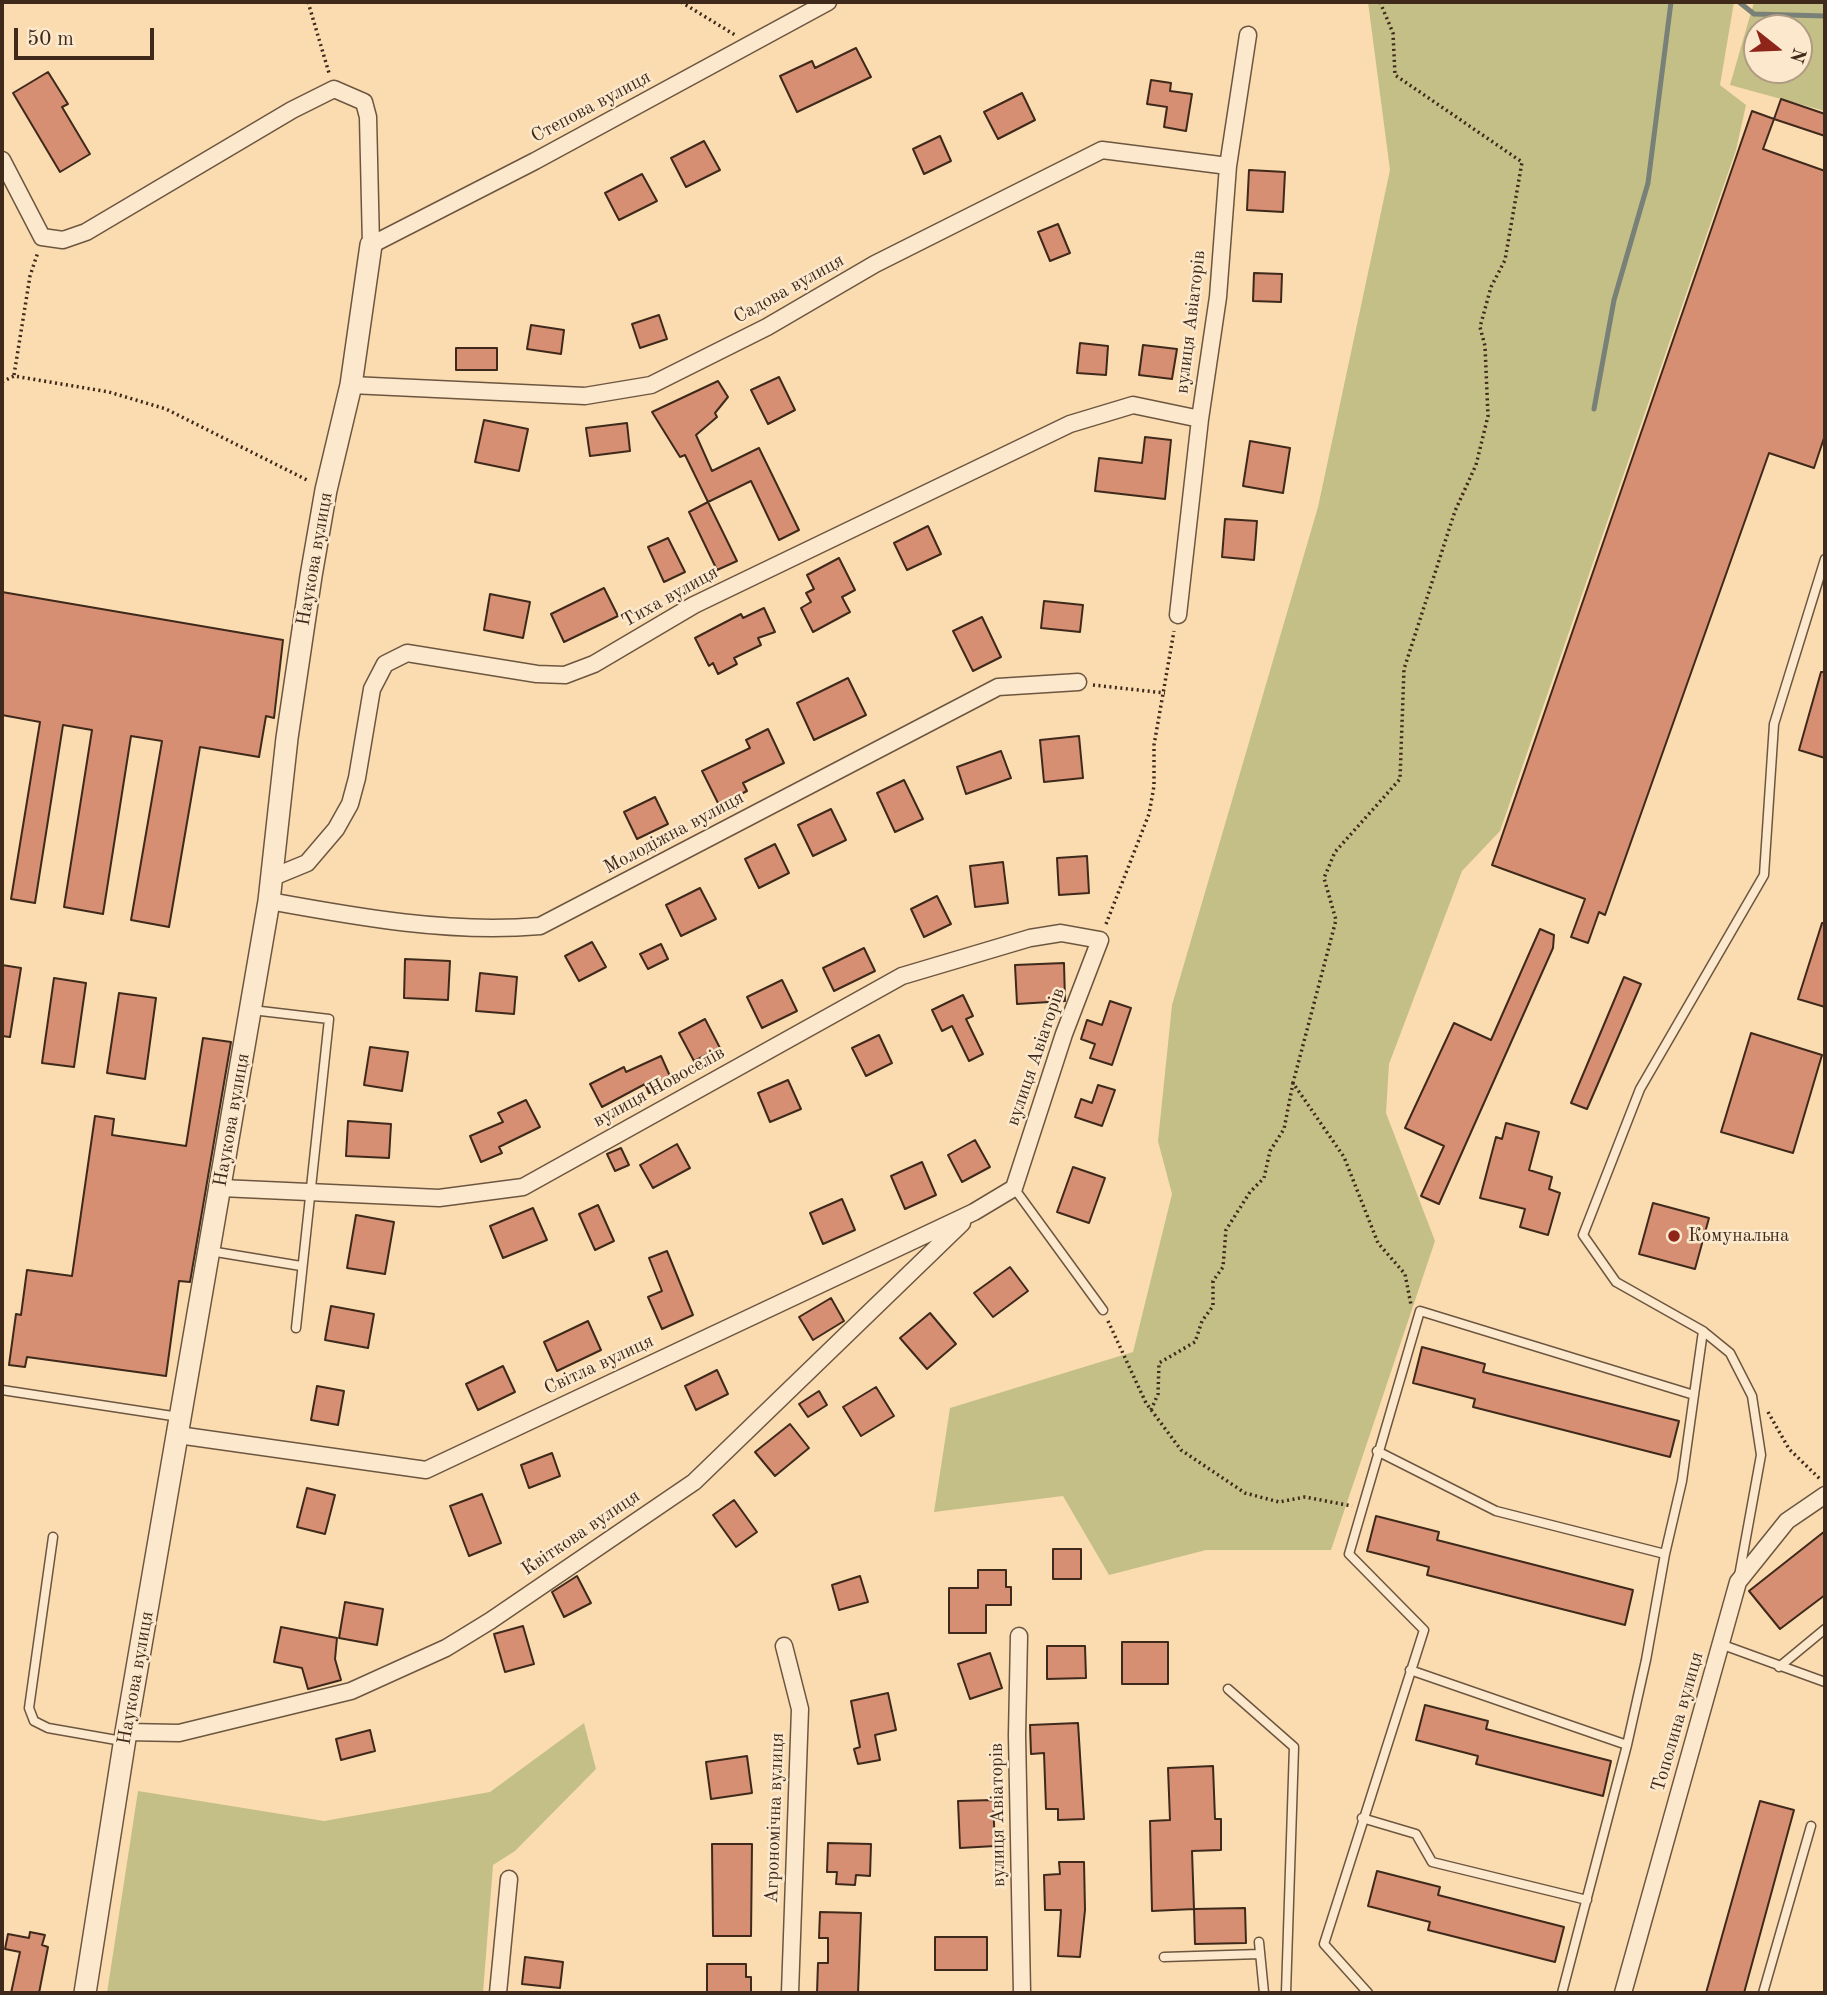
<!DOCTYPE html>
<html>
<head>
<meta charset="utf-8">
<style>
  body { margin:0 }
  #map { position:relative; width:1827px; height:1995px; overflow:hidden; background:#fadcb0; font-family:"Old Standard TT",serif }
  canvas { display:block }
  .frame { position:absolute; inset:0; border:4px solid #3e291b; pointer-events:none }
  .north { position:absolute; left:1743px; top:14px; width:70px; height:70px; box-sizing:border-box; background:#fce8cc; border:2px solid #b09c85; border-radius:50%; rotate:108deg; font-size:19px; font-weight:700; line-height:28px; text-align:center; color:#3e291b }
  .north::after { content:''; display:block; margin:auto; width:24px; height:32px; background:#8f2418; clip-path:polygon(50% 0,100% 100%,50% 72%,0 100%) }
  .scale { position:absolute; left:14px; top:28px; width:140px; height:32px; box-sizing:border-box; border:4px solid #3e291b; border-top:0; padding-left:9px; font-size:21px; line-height:24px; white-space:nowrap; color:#3e291b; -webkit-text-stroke:5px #fce8cc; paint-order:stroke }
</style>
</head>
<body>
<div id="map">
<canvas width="1827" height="1995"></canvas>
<div class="frame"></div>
<div class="north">N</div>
<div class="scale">50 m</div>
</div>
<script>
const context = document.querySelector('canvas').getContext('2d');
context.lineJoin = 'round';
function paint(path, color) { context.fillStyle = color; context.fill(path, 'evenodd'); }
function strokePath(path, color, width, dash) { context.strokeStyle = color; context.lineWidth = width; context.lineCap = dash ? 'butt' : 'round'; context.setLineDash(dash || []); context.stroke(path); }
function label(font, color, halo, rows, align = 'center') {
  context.font = font + ' "Old Standard TT",serif'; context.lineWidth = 5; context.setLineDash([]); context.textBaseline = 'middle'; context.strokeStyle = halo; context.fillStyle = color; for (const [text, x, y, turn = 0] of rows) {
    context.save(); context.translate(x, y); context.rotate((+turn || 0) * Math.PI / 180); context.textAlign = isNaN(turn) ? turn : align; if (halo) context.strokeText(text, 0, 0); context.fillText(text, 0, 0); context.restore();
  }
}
const green = new Path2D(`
  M1368,2H1734L1720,85L1746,105L1736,150L1500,831L1462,871L1389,1064L1386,1113L1435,1241L1331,1550H1206L1109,1575L1063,1496L934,1512L950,1408L1133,1352L1172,1194L1158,1141L1172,1005L1318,507L1390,170Z
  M1754,2H1825V111L1730,85ZM1757,28H1799V70H1757Z
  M584,1723L596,1769L515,1851L493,1865L483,1993H107L138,1791L324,1821L490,1792Z`);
const stream = new Path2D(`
  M1739,2L1754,14L1825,16
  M1594,409L1614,300L1648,183L1671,2`);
const building = new Path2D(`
  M856,48L871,77L797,112L780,76L812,61L815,68Z
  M48,72L68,104L62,107L90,154L60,172L13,93Z
  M1151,80L1171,83L1170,91L1192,94L1186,131L1164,127L1167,107L1147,104Z
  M1022,93L1035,120L998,139L984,112Z
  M1781,99L1825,114V136L1774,119Z
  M1752,111L1774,119L1763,149L1825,171V435L1814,468L1769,453L1605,915L1599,912L1588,943L1571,937L1585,899L1492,865Z
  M940,136L951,161L924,174L913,149Z
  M704,141L720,170L686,187L671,158Z
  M1249,170L1285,172L1283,212L1247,210Z
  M642,174L657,201L619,220L605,193Z
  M1058,224L1070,253L1050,261L1038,232Z
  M1254,273L1282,274L1281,302L1253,301Z
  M659,315L667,339L640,348L632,324Z
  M531,325L564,330L561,354L527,349Z
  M1080,343L1108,346L1106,375L1077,373Z
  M1143,345L1177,349L1172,379L1139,375Z
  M456,348H497V370H456Z
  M779,377L795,410L768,424L751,390Z
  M718,381L728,397L715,413L717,417L696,435L712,471L759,448L799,530L779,540L751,481L708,502L685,455L680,457L652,412Z
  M484,420L528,429L519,471L475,462Z
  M627,423L630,451L590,456L586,428Z
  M1145,437L1171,440L1165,499L1095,491L1099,458L1142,463Z
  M1250,441L1290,448L1283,493L1243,486Z
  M708,502L737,561L717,570L689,512Z
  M1225,519L1257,521L1254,560L1222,557Z
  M928,526L941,554L907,570L894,543Z
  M668,538L685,572L664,582L648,547Z
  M839,558L855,590L842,597L850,612L813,632L801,608L811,602L806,593L814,589L807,575Z
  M604,588L618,616L564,642L551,614Z
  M2,592L283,640L274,718L266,716L259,757L200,747L169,927L131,920L162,741L131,736L103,914L64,907L92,730L63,725L35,903L11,899L40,722L2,715Z
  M490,594L530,602L523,638L484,630Z
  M1044,601L1083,605L1080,632L1041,628Z
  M764,608L775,632L758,638L761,645L734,658L737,664L718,674L713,663L709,666L695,638L741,614L743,618Z
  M982,617L1001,657L973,671L953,631Z
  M1821,672H1825V758L1799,750Z
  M848,678L866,715L814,740L797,703Z
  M768,729L784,763L743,783L747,791L719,805L702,771L750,748L746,740Z
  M1079,736L1083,778L1044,782L1040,740Z
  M1001,751L1011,778L966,794L957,767Z
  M904,780L923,819L895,832L877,793Z
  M655,797L668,824L637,839L624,812Z
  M831,809L846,840L813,856L798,825Z
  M775,844L789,873L759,888L745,859Z
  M1087,856L1089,893L1059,895L1057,858Z
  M1003,862L1008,903L975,907L970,866Z
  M700,888L716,919L681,936L666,905Z
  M937,896L951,924L924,937L911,909Z
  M1822,923H1825V1007L1798,999Z
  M1540,929L1554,935L1553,948L1439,1204L1421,1196L1444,1146L1405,1128L1454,1023L1491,1040Z
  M592,942L606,967L579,981L565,956Z
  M661,944L668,959L648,969L640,954Z
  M864,948L875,971L834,991L823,968Z
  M405,959L450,961L448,1000L404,998Z
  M1064,963L1065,1001L1017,1004L1015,965Z
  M2,965L21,968L10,1037L2,1036Z
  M480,973L517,977L514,1014L476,1011Z
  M1624,977L1641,984L1587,1109L1571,1103Z
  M54,978L86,983L74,1067L42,1063Z
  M782,980L797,1011L762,1028L747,997Z
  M119,993L156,998L145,1079L107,1073Z
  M963,995L973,1016L966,1019L983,1054L969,1061L952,1026L942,1031L932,1010Z
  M1110,1001L1131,1008L1112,1065L1090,1058L1095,1044L1081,1039L1087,1020L1102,1025Z
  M705,1019L720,1048L694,1061L679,1033Z
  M1751,1033L1822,1055L1793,1153L1721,1132Z
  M879,1035L892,1063L866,1076L852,1048Z
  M203,1038L231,1042L190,1282L179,1281L166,1376L27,1357L25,1367L9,1365L16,1314L21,1315L27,1270L72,1276L95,1116L114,1119L112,1135L186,1146Z
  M370,1047L408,1052L402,1091L364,1085Z
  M661,1056L673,1083L649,1093L645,1084L602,1107L590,1084L624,1067L626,1072Z
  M788,1080L801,1109L770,1122L758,1093Z
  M1098,1085L1115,1090L1102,1126L1075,1117L1081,1099L1092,1103Z
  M526,1100L540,1127L499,1147L502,1153L481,1162L470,1136L503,1122L498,1113Z
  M348,1121L391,1124L389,1158L346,1156Z
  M1506,1123L1539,1132L1529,1170L1552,1177L1549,1189L1560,1193L1548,1235L1520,1227L1525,1209L1480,1198L1496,1137L1502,1139Z
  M975,1140L990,1167L962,1182L948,1155Z
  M677,1144L690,1168L653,1188L640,1165Z
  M621,1148L629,1165L615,1171L607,1154Z
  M922,1162L936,1195L905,1209L891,1176Z
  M1073,1167L1105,1178L1089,1223L1057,1212Z
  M842,1199L855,1230L823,1244L810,1213Z
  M1653,1203L1709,1218L1695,1269L1639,1254Z
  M598,1205L614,1241L595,1250L579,1214Z
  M533,1208L547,1240L503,1258L490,1226Z
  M356,1215L394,1222L385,1274L347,1268Z
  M667,1251L693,1315L662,1329L648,1297L662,1291L649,1258Z
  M1010,1267L1028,1291L993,1317L974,1293Z
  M831,1298L844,1321L813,1340L799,1317Z
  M331,1306L374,1314L368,1348L325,1340Z
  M930,1313L956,1344L927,1369L900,1338Z
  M588,1321L601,1350L557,1371L544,1342Z
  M1422,1347L1485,1364L1483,1372L1679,1421L1670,1457L1473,1407L1475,1399L1413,1383Z
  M503,1366L515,1392L478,1410L466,1384Z
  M717,1370L728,1394L696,1410L685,1386Z
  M317,1386L344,1391L338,1425L311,1420Z
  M876,1387L894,1416L861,1436L843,1407Z
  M819,1391L827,1405L808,1417L799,1404Z
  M790,1424L809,1448L775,1476L755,1452Z
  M552,1453L560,1476L529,1488L521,1465Z
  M307,1488L335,1495L325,1534L297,1527Z
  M482,1494L501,1543L469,1556L450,1506Z
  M734,1500L757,1532L736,1547L713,1515Z
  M1376,1516L1439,1532L1437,1540L1633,1590L1625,1625L1427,1575L1429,1567L1367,1551Z
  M1825,1531V1595L1780,1629L1749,1591Z
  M1053,1549H1081V1579H1053Z
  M978,1570H1006V1587H1011V1605H986V1633H949V1588H978Z
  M577,1576L591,1603L564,1617L552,1592Z
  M860,1576L868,1602L839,1610L832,1585Z
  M345,1602L383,1609L377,1645L339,1638Z
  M523,1626L534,1664L505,1672L494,1634Z
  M281,1627L337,1638L335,1659L341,1680L308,1689L302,1668L274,1662Z
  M1122,1642H1168V1684H1122Z
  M1047,1646H1085L1086,1678L1047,1679Z
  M990,1653L1002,1688L970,1699L958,1664Z
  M888,1693L896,1730L875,1735L880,1760L858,1764L854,1749L860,1747L851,1701Z
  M1425,1705L1488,1721L1486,1729L1611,1761L1603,1796L1476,1764L1478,1756L1416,1740Z
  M1078,1723L1084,1819L1058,1820V1809H1046L1044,1753L1031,1754L1030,1725Z
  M370,1730L375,1751L341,1760L336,1739Z
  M747,1756L752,1793L711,1799L706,1762Z
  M1213,1766L1215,1819H1221V1850L1192,1851L1194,1909L1152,1911L1150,1821L1170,1820L1168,1768Z
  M993,1800L995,1846L960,1848L958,1801Z
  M1760,1801L1794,1810L1744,1993H1706Z
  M828,1843L871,1844L870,1876L856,1875L855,1885L836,1884L837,1872H827Z
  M712,1844H752L751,1936H713Z
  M1059,1862H1084L1085,1910L1080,1957L1058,1956L1061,1910H1045L1044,1875L1060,1874Z
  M1377,1871L1440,1887L1438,1895L1564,1927L1555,1962L1428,1930L1430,1922L1368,1906Z
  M1245,1908L1246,1943L1195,1944L1194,1909Z
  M820,1912L861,1913L858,1993H817L818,1963H828V1938H819Z
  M30,1932L45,1935L42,1945L48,1947L39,1993H11L20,1952L5,1949L8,1934L29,1938Z
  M935,1937H987V1970H935Z
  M525,1957L563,1962L560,1988L522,1984Z
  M707,1964H746V1977H751V1993H707Z`);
const path = new Path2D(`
  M308,2L329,73
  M681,2L735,35
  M1380,2L1393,33L1395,75L1522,162L1505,260L1491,287L1480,327L1485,346L1488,416L1476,465L1455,511L1404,669L1400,779L1335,852L1324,878L1336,920L1293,1083L1344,1157L1378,1243L1405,1274L1411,1305
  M14,375L30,276L38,252
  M2,382L14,376L109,392L166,409L309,481
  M1093,685L1165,693
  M1106,924L1149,814L1154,786V745L1174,631
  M1108,1321L1146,1403L1181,1450L1245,1493L1279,1502L1305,1497L1352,1506
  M1151,1410L1158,1394L1159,1363L1195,1342L1202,1321L1213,1306V1281L1223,1267L1226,1230L1250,1192L1264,1178L1270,1151L1284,1129L1293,1083
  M1768,1412L1789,1449L1821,1480`);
const service = new Path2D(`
  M252,1010L329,1019L296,1328
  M1014,1188L1103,1310
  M210,1251L301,1266
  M2,1390L179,1417
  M1694,1395L1703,1331
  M1377,1451L1496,1511L1665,1554
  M53,1537L29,1708L34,1721L48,1728L122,1741
  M1739,1576L1761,1455L1752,1396L1730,1353L1703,1331L1616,1282L1583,1235L1640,1089L1764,875L1774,724L1825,559
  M1723,1645L1825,1682
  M1779,1667L1825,1629
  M1410,1670L1627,1745
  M1228,1689L1294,1747L1286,1993
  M1362,1818L1416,1834L1432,1862L1587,1900
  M1259,1942L1264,1993
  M1164,1957L1260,1954
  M1368,1993L1324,1944L1424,1630L1349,1554L1420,1311L1694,1395L1682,1481L1665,1554L1646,1660L1627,1745L1562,1993
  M1763,1993L1811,1826`);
const minor = new Path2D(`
  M2,160L42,237L63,240L86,232L292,110L334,89L364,102L368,117L371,245L535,161L828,2
  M351,385L585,396L651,385L767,327L875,264L1102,150L1228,166
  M1178,615L1200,419L1218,297L1228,166L1248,35
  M273,877L307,863L336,829L350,804L357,778L372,689L385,664L407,653L537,674L565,675L594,664L694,605L1070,424L1133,405L1200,419
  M269,901C357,917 450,934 540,926L998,687L1078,682
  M178,1435L426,1470L974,1212L1014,1188L1064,1034L1100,940L1061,933L1030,938L902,976L523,1187L439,1198L221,1188
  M1019,1636L1017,1735L1022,1993
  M784,1646L800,1709L790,1993
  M126,1732L179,1733L351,1691L446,1648L490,1621L694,1482L962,1223
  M498,1993L509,1879
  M1623,1993L1738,1582L1787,1521L1825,1495`);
const tertiary = new Path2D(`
  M85,1993L126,1732L269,901L287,738L311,576L326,490L351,385L371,245`);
const markers = [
  [1674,1236,7,"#8f2418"]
];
const streetNames = [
  ["Степова вулиця",591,107,-28],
  ["Садова вулиця",789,289,-29],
  ["вулиця Авіаторів",1191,322,-83],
  ["Наукова вулиця",315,559,-80],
  ["Тиха вулиця",670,597,-29],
  ["Молодіжна вулиця",674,833,-28],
  ["вулиця Авіаторів",1036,1057,-71],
  ["вулиця Новоселів",659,1087,-29],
  ["Наукова вулиця",232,1120,-80],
  ["Світла вулиця",599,1365,-25],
  ["Квіткова вулиця",581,1533,-34],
  ["Наукова вулиця",136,1678,-80],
  ["Тополина вулиця",1678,1722,-74],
  ["вулиця Авіаторів",998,1815,-91],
  ["Агрономічна вулиця",775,1818,-88]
];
const poiNames = [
  ["Комунальна",1688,1236]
];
paint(green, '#c4bf87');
strokePath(stream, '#798077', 5);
paint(building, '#d68f72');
strokePath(building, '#3e291b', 2);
strokePath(service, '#6d5640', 11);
strokePath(minor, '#6d5640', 19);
strokePath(tertiary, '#6d5640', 24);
strokePath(path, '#3e291b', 3.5, [2, 3.5]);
strokePath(service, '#fce8cc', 8);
strokePath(minor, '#fce8cc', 16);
strokePath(tertiary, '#fce8cc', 21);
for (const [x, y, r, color] of markers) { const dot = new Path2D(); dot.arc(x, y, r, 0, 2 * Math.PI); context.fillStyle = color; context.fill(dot); strokePath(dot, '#fce8cc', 2.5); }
label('19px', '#3e291b', '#fce8cc', streetNames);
label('19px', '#3e291b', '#fce8cc', poiNames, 'left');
</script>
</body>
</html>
